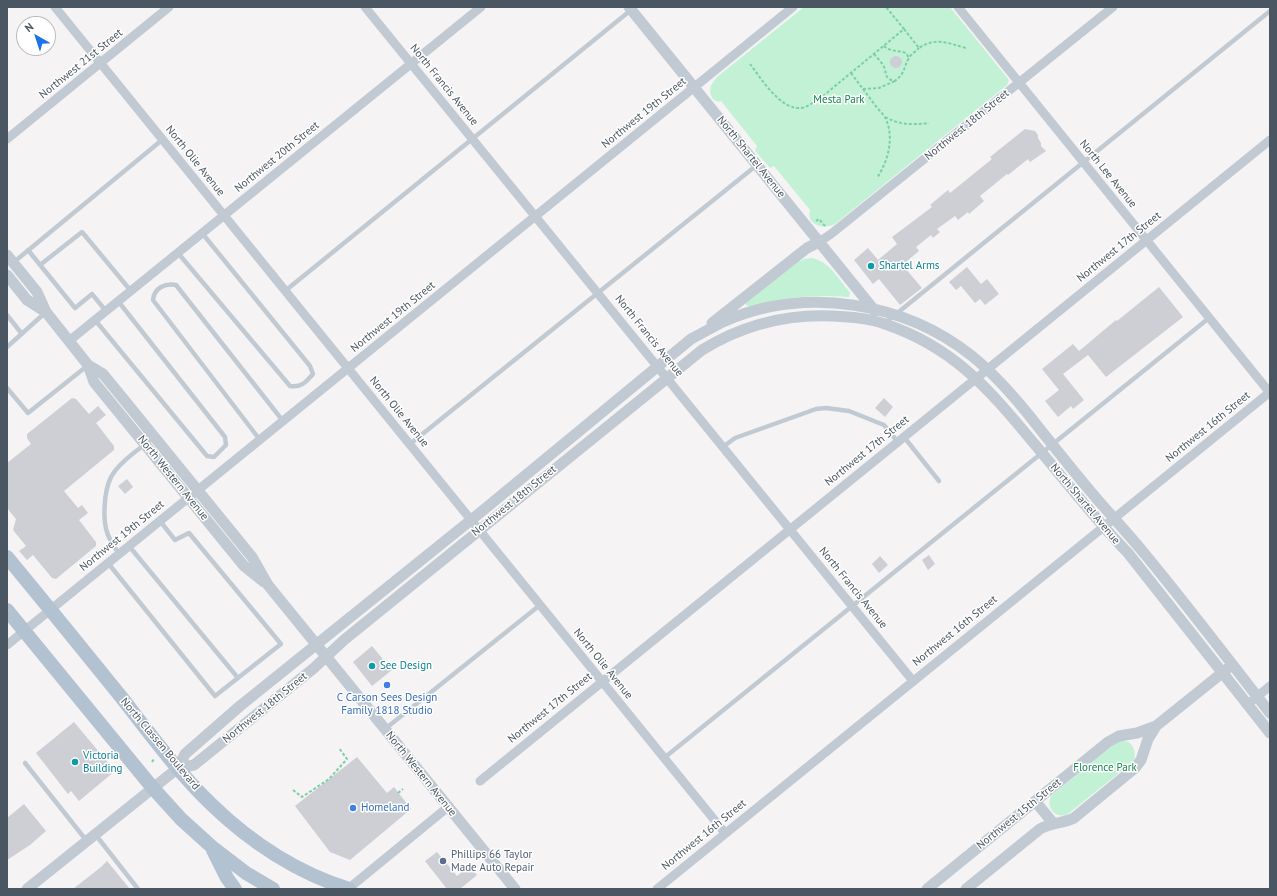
<!DOCTYPE html>
<html>
<head>
<meta charset="utf-8">
<style>
  body { margin:0 }
  #map { position:relative; width:1277px; height:896px; overflow:hidden; background:#f5f3f3; font-family:"PT Sans",sans-serif }
  canvas { display:block }
  .frame { position:absolute; inset:0; border:8px solid #4a5661; pointer-events:none }
  .north { position:absolute; left:16px; top:16px; width:40px; height:40px; box-sizing:border-box; background:#fff; border:1px solid #b7bbc0; border-radius:50%; rotate:321deg; font-size:11px; font-weight:700; line-height:16px; text-align:center; color:#4a5661 }
  .north::after { content:''; display:block; margin:auto; width:14px; height:18px; background:#1a73e8; clip-path:polygon(50% 0,100% 100%,50% 72%,0 100%) }
</style>
</head>
<body>
<div id="map">
<canvas width="1277" height="896"></canvas>
<div class="frame"></div>
<div class="north">N</div>
</div>
<script>
const context = document.querySelector('canvas').getContext('2d');
context.lineJoin = 'round';
function paint(path, color) { context.fillStyle = color; context.fill(path, 'evenodd'); }
function strokePath(path, color, width, dash) { context.strokeStyle = color; context.lineWidth = width; context.lineCap = dash ? 'butt' : 'round'; context.setLineDash(dash || []); context.stroke(path); }
function label(font, color, halo, rows, align = 'center') {
  context.font = font + ' "PT Sans",sans-serif'; context.lineWidth = 3; context.setLineDash([]); context.textBaseline = 'middle'; context.strokeStyle = halo; context.fillStyle = color; for (const [text, x, y, turn = 0] of rows) {
    context.save(); context.translate(x, y); context.rotate((+turn || 0) * Math.PI / 180); context.textAlign = isNaN(turn) ? turn : align; if (halo) context.strokeText(text, 0, 0); context.fillText(text, 0, 0); context.restore();
  }
}
const green = new Path2D(`
  M804,7H950L1009,80L1007,85L835,224C824,230 806,225 810,210L774,166L770,168L755,151L757,146L721,101L718,102L713,99C707,91 711,84 717,77Z
  M811,258C828,260 838,278 848,290L850,293L849,297C815,294 781,297 749,307L746,305V302L798,262L804,259Z
  M1120,741C1132,739 1137,751 1134,761L1069,813C1063,817 1058,816 1053,812C1049,806 1048,801 1052,795L1115,743Z`);
const building = new Path2D(`
  M890 62a6 6 0 1 1 12 0a6 6 0 1 1-12 0Z
  M1025,129L1035,131L1038,135V138L1041,143V146L1046,151L1030,162L1028,159L1008,175L1007,174L980,196L984,201L969,214L968,212L958,220L955,216L937,229L940,232L933,238L931,235L916,247L919,251L907,261L910,264L905,268L922,288L900,305L879,279L873,284L854,260L868,248L878,260L897,244L892,237L932,207L930,205L948,190L950,193L992,159L990,157Z
  M967,267L981,284L987,279L999,294L985,305L980,299L975,303L961,286L956,290L949,282Z
  M1159,287L1183,317L1106,377L1088,355L1063,374L1084,400L1073,409L1071,406L1058,417L1045,401L1059,390L1042,369L1073,344L1079,351L1116,320L1117,321Z
  M72,398L76,399L89,414L98,406L106,415L96,423L114,446V450L64,491L78,508L82,505L88,513L79,520L96,542V546L56,579L52,578L33,555L27,560L19,551L26,546L13,530L16,519L7,508V463L31,444L27,438V434Z
  M884,398L893,407L885,417L875,408Z
  M127,479L133,487L125,494L118,486Z
  M929,555L935,564L928,570L922,560Z
  M880,556L888,565L879,573L872,564Z
  M372,646L392,670L372,686L353,662Z
  M74,722L115,771L79,801L71,791L68,794L36,753Z
  M357,757L387,793L394,787L411,809L350,860L330,852L295,806Z
  M24,804L46,831L30,845L7,860V818Z
  M437,852L457,876L469,866L477,875L460,889H447L425,861Z
  M107,861L130,889H73L101,867Z`);
const path = new Path2D(`
  M904,29L919,48C936,37 947,43 966,48
  M884,46C890,52 898,50 906,53L909,58
  M874,54C877,58 882,62 884,67C887,74 884,79 895,81C906,72 903,68 909,58C911,54 916,51 919,48
  M750,64C761,78 780,110 801,108C809,107 816,100 823,96L904,29L886,7
  M851,73C859,84 867,94 875,105C878,109 882,113 885,117C895,137 888,161 877,178
  M863,89L879,88L895,81
  M885,117C899,125 913,125 929,123
  M816,221L819,219L825,226
  M152,762L154,759
  M293,790L302,797L329,779L347,759L339,748
  M398,793L403,789`);
const service = new Path2D(`
  M28,250L75,308L92,294L106,311
  M178,253L290,386C301,388 306,382 313,374L310,366L202,233
  M14,262L162,140
  M40,265L82,232L131,291
  M285,291L631,10
  M7,315L22,334
  M95,320L207,456L214,457L226,445L225,437L118,301
  M885,323L1270,11
  M7,347L46,312
  M7,388L28,413L87,366
  M904,437L939,481
  M260,440L153,300C154,288 165,283 176,285L283,421
  M410,444L757,165
  M723,447L735,438L816,409L826,408L849,411L884,425L898,442
  M129,546L238,678
  M119,554C115,548 111,542 108,535C102,521 104,491 111,477C120,461 140,449 154,437
  M108,563L215,696L281,644L189,533L175,540L160,521
  M385,729L540,605
  M664,758L1209,318
  M25,763L86,840
  M95,834L138,889`);
const minor = new Path2D(`
  M55,7L725,833
  M365,7L913,681
  M958,7L1270,393
  M7,139L169,7
  M819,242L831,234L1113,7
  M69,341L481,7
  M7,645L793,7
  M1247,705L1270,686
  M480,781L1270,140
  M348,889L448,807
  M657,889L1270,392`);
const tertiary = new Path2D(`
  M629,7L875,311
  M7,255L37,292L46,312L88,365L94,382L244,566L264,582
  M7,275L27,300L46,312
  M712,323L807,248L819,242
  M88,365L103,374L121,396L252,557L268,585L515,889
  M178,768L194,765L314,668L344,640L702,350C741,326 786,314 832,316C850,317 868,318 885,324C953,347 988,388 1032,441C1064,479 1094,518 1128,553L1270,733
  M1035,801L1053,823
  M27,889L178,768L185,754L240,706L481,512L691,339C703,333 714,326 725,321C806,286 904,302 972,356C993,373 1011,393 1028,414C1047,438 1066,462 1086,486C1105,509 1125,530 1144,553C1187,605 1228,659 1270,713
  M927,889L1108,742L1119,736L1137,733L1156,726
  M966,889L1040,829C1052,822 1062,824 1074,818L1135,768L1141,760L1148,739L1156,726L1227,669`);
const primary = new Path2D(`
  M7,557C46,604 84,651 122,698C150,734 178,772 211,804C250,842 298,873 349,889
  M7,610L152,787L181,819L212,847L246,873L273,889
  M213,850L227,878L235,889`);
const markers = [
  [871,266,4,"#0f9aa8"],
  [372,666,4,"#0f9aa8"],
  [387,685,4,"#3f7fe0"],
  [75,762,4,"#0f9aa8"],
  [353,808,4,"#3f7fe0"],
  [443,861,4,"#5c6f8a"]
];
const streetNames = [
  ["Northwest 21st Street",81,64,-39],
  ["North Francis Avenue",444,85,51],
  ["Northwest 19th Street",644,113,-39],
  ["Northwest 18th Street",967,125,-39],
  ["Northwest 20th Street",277,157,-39],
  ["North Shartel Avenue",751,157,51],
  ["North Olie Avenue",195,161,51],
  ["North Lee Avenue",1108,174,51],
  ["Northwest 17th Street",1119,247,-39],
  ["Northwest 19th Street",393,317,-39],
  ["North Francis Avenue",649,336,51],
  ["North Olie Avenue",399,412,51],
  ["Northwest 16th Street",1208,427,-39],
  ["Northwest 17th Street",867,451,-39],
  ["North Western Avenue",173,478,51],
  ["Northwest 18th Street",514,501,-39],
  ["North Shartel Avenue",1085,504,50],
  ["Northwest 19th Street",122,536,-39],
  ["North Francis Avenue",853,588,51],
  ["Northwest 16th Street",955,631,-39],
  ["North Olie Avenue",603,664,51],
  ["Northwest 18th Street",265,708,-39],
  ["Northwest 17th Street",550,708,-39],
  ["North Classen Boulevard",160,744,50],
  ["North Western Avenue",421,774,51],
  ["Northwest 15th Street",1019,814,-39],
  ["Northwest 16th Street",704,835,-39]
];
const parkNames = [
  ["Mesta Park",839,100],
  ["Florence Park",1105,768]
];
const cultureNames = [
  ["Shartel Arms",879,266],
  ["See Design",380,666],
  ["Victoria",83,756],
  ["Building",83,769]
];
const shopNames = [
  ["C Carson Sees Design",387,698],
  ["Family 1818 Studio",387,711],
  ["Homeland",361,808,"left"]
];
const serviceNames = [
  ["Phillips 66 Taylor",451,855],
  ["Made Auto Repair",451,868]
];
paint(green, '#c3f1d5');
paint(building, '#cdcfd5');
strokePath(path, '#7ad0a6', 2, [3, 2]);
strokePath(service, '#c1cad2', 4.5);
strokePath(minor, '#c1cad2', 9);
strokePath(tertiary, '#c1cad2', 11);
strokePath(primary, '#b3c2d1', 14);
for (const [x, y, r, color] of markers) { const dot = new Path2D(); dot.arc(x, y, r, 0, 2 * Math.PI); context.fillStyle = color; context.fill(dot); strokePath(dot, '#fff', 1.5); }
label('11px', '#4a5661', '#fff', streetNames);
label('11px', '#17864f', '#fff', parkNames);
label('11px', '#0d838f', '#fff', cultureNames, 'left');
label('11px', '#366cbe', '#fff', shopNames);
label('11px', '#4e5e75', '#fff', serviceNames, 'left');
</script>
</body>
</html>
